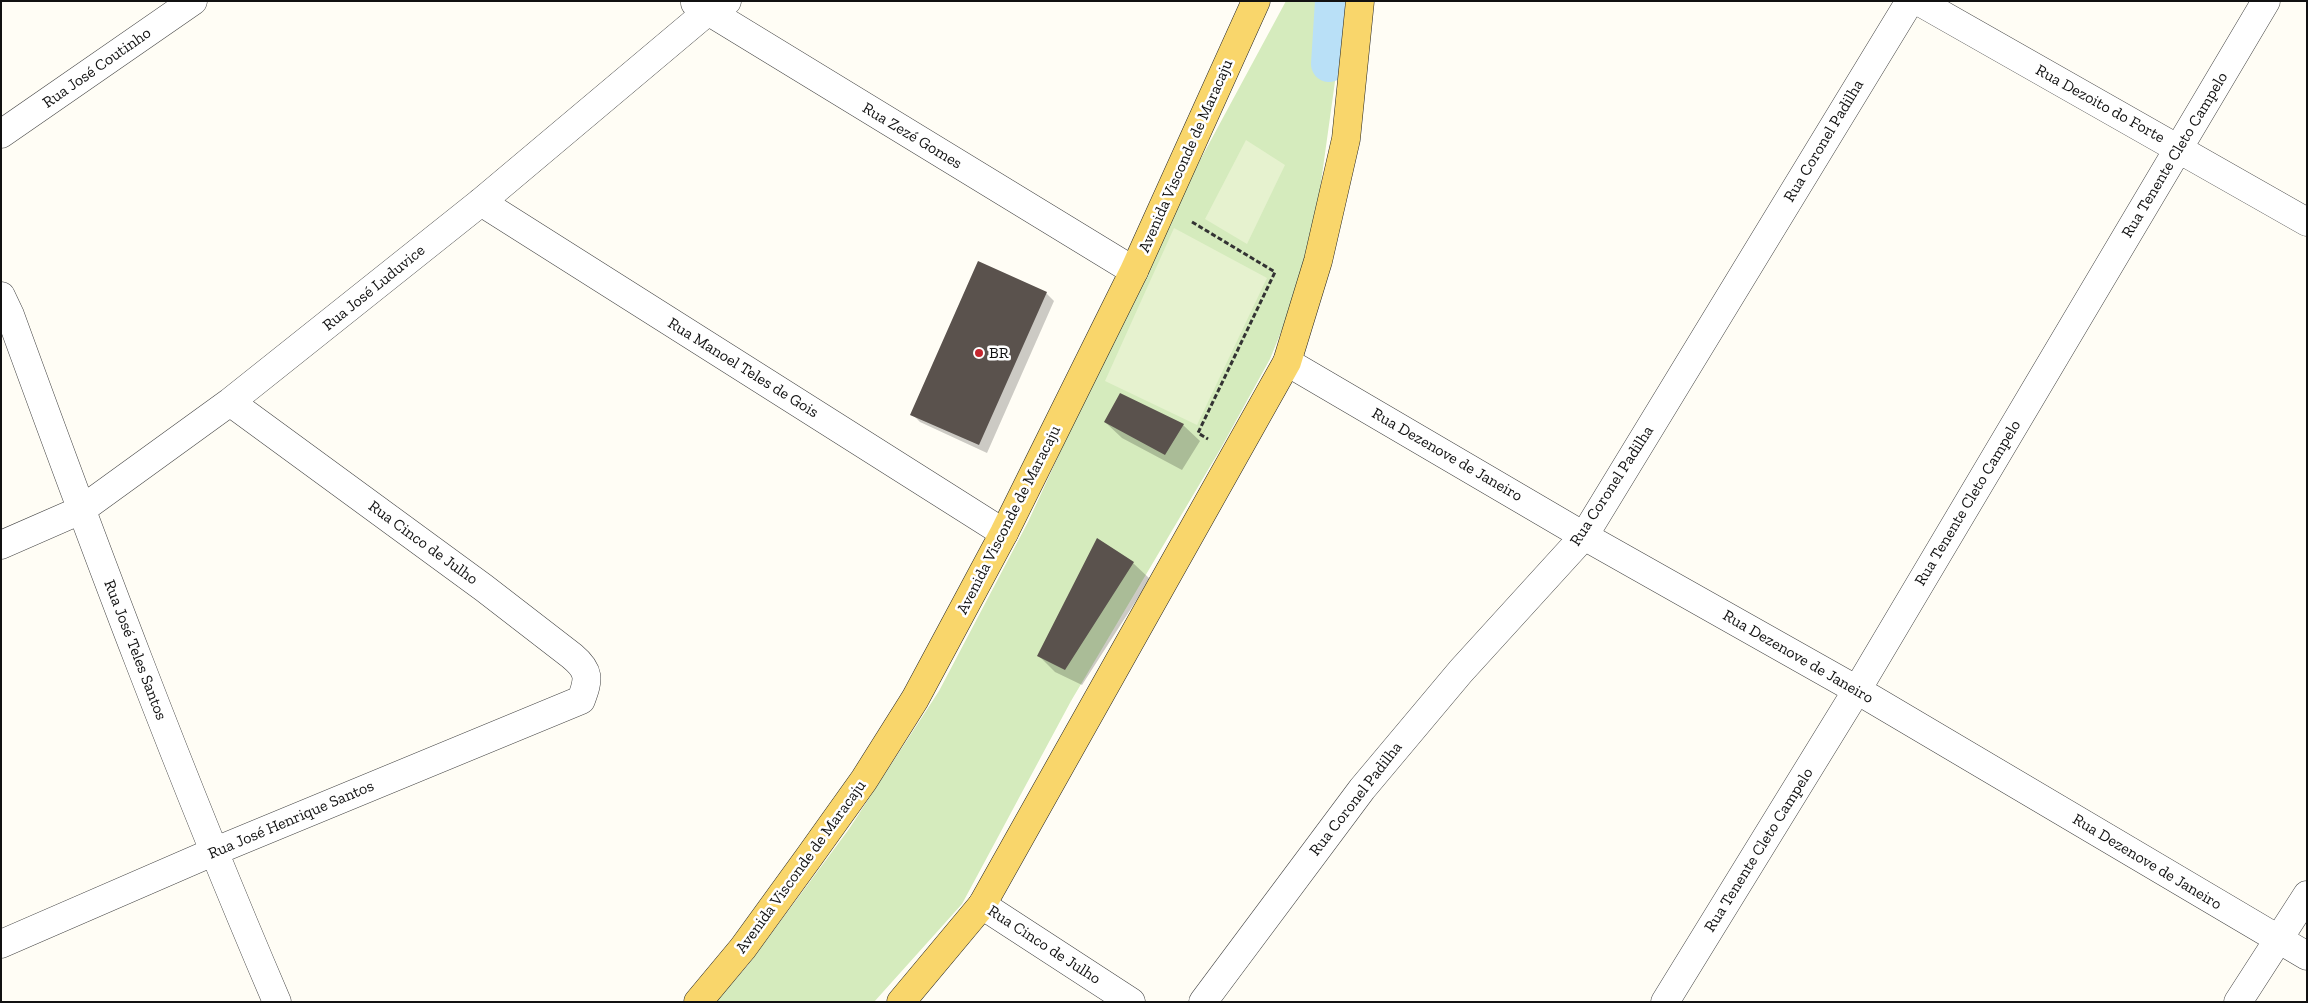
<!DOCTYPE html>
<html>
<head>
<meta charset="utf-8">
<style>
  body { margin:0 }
  #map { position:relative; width:2308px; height:1003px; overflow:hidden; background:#fffdf5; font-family:"Zilla Slab",serif }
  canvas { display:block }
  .frame { position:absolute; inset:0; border:2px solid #111; pointer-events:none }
</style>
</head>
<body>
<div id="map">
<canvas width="2308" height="1003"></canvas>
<div class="frame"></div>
</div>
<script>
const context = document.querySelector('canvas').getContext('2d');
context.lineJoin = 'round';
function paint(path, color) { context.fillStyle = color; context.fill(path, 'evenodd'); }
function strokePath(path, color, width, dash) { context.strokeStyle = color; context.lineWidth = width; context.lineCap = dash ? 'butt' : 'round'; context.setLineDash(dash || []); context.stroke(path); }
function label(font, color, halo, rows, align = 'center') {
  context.font = font + ' "Zilla Slab",serif'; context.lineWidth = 5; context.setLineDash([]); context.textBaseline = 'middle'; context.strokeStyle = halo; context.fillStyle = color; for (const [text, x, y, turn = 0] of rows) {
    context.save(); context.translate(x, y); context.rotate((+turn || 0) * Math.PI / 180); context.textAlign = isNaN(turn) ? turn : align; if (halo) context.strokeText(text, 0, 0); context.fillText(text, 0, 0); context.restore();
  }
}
const green = new Path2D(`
  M1286,1H1322L1319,64L1337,67L1313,240L1292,305L1270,359L1221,448L1071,701L962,904L874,1002H716L748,965L849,829L939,691L1028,522L1164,227Z`);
const pitch = new Path2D(`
  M1246,140L1285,165L1247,244L1205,219Z
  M1174,228L1267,278L1197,425L1105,381Z`);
const shadow = new Path2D(`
  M1046,293L1054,301L987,453L920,422L912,414Z
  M1105,422L1183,425L1200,441L1182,470L1122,438Z
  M1133,563L1150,579L1082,685L1055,672L1038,655Z`);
const canal = new Path2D(`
  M1329,64L1333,1`);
const building = new Path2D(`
  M978,261L1047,292L979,445L910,415Z
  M1120,393L1184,424L1165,455L1104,422Z
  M1097,538L1134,562L1065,670L1037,656Z`);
const path = new Path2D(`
  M1192,222L1275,272L1198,433L1208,439`);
const minor = new Path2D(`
  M1918,1L2307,222
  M695,3L1134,271
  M1,134L193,1
  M481,202L1004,533
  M1,296L10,315C94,546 180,776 277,1002
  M1287,362L1584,536L1857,690L2307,956
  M1,545L81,510L230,402L481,202L707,12L727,1
  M982,905L1131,1002
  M1,944L213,852L581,700C589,679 590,671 572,656L484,588L230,402
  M1203,1002L1362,789L1461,671L1584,536L1910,1
  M1665,1002L1857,690L2266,1
  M2238,1002L2307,895`);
const major = new Path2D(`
  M698,1002L743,948L809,857L864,780L915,699L1004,533L1134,271L1256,1
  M901,1002L982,905L1287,362L1318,261L1346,139L1360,1`);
const markers = [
  [979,353,5,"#c4262e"]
];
const streetNames = [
  ["Rua José Coutinho",97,68,-35],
  ["Rua Dezoito do Forte",2100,104,29],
  ["Rua Zezé Gomes",912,136,31],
  ["Rua Coronel Padilha",1824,141,-59],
  ["Rua Tenente Cleto Campelo",2175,155,-59],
  ["Avenida Visconde de Maracaju",1186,156,-66],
  ["Rua José Luduvice",374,288,-39],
  ["Rua Manoel Teles de Gois",743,368,32],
  ["Rua Dezenove de Janeiro",1447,455,30],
  ["Rua Coronel Padilha",1612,486,-57],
  ["Rua Tenente Cleto Campelo",1968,503,-59],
  ["Avenida Visconde de Maracaju",1009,520,-63],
  ["Rua Cinco de Julho",423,543,36],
  ["Rua José Teles Santos",135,650,69],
  ["Rua Dezenove de Janeiro",1798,657,30],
  ["Rua Coronel Padilha",1356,799,-52],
  ["Rua José Henrique Santos",291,820,-23],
  ["Rua Tenente Cleto Campelo",1759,850,-58],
  ["Rua Dezenove de Janeiro",2147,862,31],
  ["Avenida Visconde de Maracaju",801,867,-54],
  ["Rua Cinco de Julho",1044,945,33]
];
const poiNames = [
  ["BR",989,353]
];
paint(green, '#d5ebbd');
paint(pitch, '#e6f2cf');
paint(shadow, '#0003');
strokePath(canal, '#b9e0f7', 36);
paint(building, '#5a524d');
strokePath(minor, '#444', 29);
strokePath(major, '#222', 29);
strokePath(path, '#333', 3, [5, 2.5]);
strokePath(minor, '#fff', 28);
strokePath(major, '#f9d66b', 28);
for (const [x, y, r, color] of markers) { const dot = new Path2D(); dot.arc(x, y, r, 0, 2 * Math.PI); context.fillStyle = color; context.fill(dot); strokePath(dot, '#fff', 2); }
label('16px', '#111', '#fff', streetNames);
label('16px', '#111', '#fff', poiNames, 'left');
</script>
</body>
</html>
